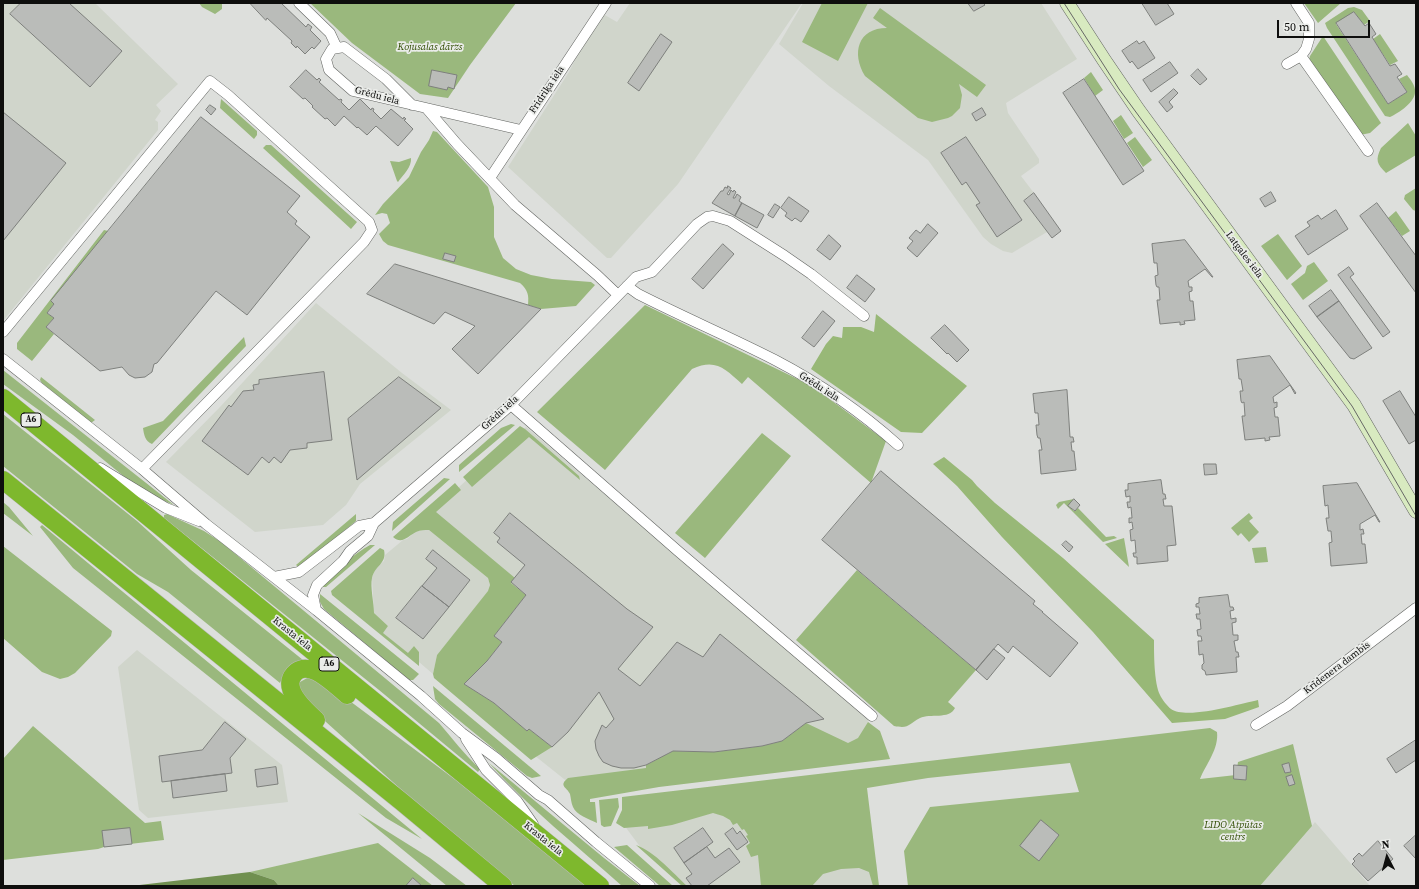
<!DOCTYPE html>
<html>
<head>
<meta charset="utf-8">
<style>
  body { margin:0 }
  #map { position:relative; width:1419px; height:889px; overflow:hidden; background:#dddfdc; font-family:"Source Serif 4",serif }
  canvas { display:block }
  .frame { position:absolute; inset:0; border:4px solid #0e0e0d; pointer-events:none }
  .north { position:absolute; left:1367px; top:837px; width:40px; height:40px; -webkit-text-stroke:3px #eaece9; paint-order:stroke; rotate:354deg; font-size:11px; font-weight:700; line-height:16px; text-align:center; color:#0e0e0d }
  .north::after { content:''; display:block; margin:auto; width:14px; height:18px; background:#0e0e0d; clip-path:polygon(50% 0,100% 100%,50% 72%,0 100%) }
  .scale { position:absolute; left:1277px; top:20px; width:93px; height:18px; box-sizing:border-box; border:2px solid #0e0e0d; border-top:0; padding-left:5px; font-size:12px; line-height:14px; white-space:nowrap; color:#0e0e0d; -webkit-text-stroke:3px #eaece9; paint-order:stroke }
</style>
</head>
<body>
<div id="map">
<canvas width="1419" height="889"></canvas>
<div class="frame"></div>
<div class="north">N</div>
<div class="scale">50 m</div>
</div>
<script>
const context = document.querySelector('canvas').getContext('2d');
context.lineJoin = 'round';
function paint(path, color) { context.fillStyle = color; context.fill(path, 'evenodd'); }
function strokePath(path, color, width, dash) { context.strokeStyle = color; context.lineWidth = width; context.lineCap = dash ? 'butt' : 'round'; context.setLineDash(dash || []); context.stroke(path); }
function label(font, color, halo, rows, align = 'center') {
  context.font = font + ' "Source Serif 4",serif'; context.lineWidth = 3.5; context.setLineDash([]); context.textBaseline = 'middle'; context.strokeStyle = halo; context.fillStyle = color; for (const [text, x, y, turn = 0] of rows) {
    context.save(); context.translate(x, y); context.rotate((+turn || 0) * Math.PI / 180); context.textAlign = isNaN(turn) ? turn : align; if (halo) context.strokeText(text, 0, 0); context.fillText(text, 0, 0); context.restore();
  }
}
const built = new Path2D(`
  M3,3H95L178,84L156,105L161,111L155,120L158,122V130L3,321Z
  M630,3H802L678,184L611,258H607L508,167L569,72L579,52L603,14L617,22Z
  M803,3H1041L1077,59L1006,103L1008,113L1039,159V163L1021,176L1034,193L1024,201L1047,232L1012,253L1003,251L991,244L983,237L928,160L829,86L779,44Z
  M316,303L402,373L451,410L360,484L346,505L323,525L255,532L166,462L220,407Z
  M526,427L868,719L866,748L569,783L440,680L505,577L430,513Z
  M422,530H429L488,578L490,585L489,591L437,655L433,674L419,662V652L414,646L408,654L382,633L388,626L374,613L372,578L375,569L384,561L385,555L403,540L407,539L415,532Z
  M137,650L282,765L288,802L148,818L139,810L118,667Z
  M717,806L749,821L769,886H686L641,848L624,825Z
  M1315,822L1370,886H1260L1312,826Z
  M876,861L879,886H807L820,871Z`);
const green = new Path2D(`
  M199,3H222V9L215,14L202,7Z
  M310,3H516L470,65L448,98L420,94L352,43Z
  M822,3H868L838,61L802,42Z
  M1304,3H1341L1318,23Z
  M1354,7L1362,10L1370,21L1364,25L1354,12L1336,24L1388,104L1407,92L1399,79L1407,75C1410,79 1416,86 1415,92C1415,102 1399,113 1390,117L1385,116L1327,28L1325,23L1348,8Z
  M880,8L986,85L977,97L959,84L962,95L960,108L952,116L948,118L932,122L918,118L865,76C851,53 858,28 887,28L873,18Z
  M1380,34L1398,61L1390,65L1373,39Z
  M1323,36L1381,123L1370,133L1360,135L1309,60L1310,56Z
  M1091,72L1103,90L1095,96L1084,78Z
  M221,99L257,131V135L254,139L220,108Z
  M1121,115L1133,133L1124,139L1113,121Z
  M1408,123L1416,136V155L1386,173C1377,164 1375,160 1381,148Z
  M433,131L437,132L488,187L494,207V237L503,258L516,269L531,275L552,279L591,282L595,285L576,306L541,309L528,305C529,295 528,290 520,283L388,245L383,241L379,234L390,223L387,214L382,213L375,215L383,204L409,177L421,152L429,140Z
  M1135,137L1152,160L1143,167L1127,143Z
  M266,145H271L357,222L351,229L263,148Z
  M411,158C412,167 403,175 398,182L397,181L390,161L399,162Z
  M1416,188V211L1413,210L1404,199L1405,195Z
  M1396,211L1410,231L1402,236L1388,218Z
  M104,230L108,231L51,301L54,304L47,313L54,318L46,327L54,334L32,361L17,349V343Z
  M1278,234L1302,266L1287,280L1261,246Z
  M1314,262L1328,281L1303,300L1291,284L1305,273L1307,266Z
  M645,305L812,386L886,441L871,483L748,377L742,384C725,369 716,358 692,369L605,470L537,412Z
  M244,337L246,346L152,444C145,441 144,435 143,428L163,421Z
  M3,370L174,505L160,499L132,483L73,435L3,384Z
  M41,377L95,420L91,423L42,383L40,380Z
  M3,414L137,521L191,570L303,660C291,664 285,672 280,683L168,592L137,574L3,466Z
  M511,424L515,425L459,472V465L501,428Z
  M520,426L525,429L579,476L580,480L529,437L472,487L463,477Z
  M762,433L791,456L705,558L675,533Z
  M444,478L450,479L392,531L393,522Z
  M455,483L461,490L436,512L515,578L511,583L526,595L494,636L502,642L487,661L464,684L494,703L527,731L529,729L552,747L531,760L434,678L433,674L437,655L488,591L490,585L488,578L429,530C424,530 421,530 416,532C408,536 402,545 393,537Z
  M1074,499L1069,506L1074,511L1078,508L1106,537L1114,536L1117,538L1103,542L1064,503L1058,509L1056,505L1059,502Z
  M3,502L9,507L33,536L3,513Z
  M1249,513L1253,518L1249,521L1259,532L1249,542L1241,533L1238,536L1231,528Z
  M167,514L204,531L221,542L439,723C452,738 465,755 480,769L478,772L379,690L164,518V515Z
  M356,514V521L300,568L296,565Z
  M42,525L422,839L386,818L73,568L40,527Z
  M1124,538L1129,567L1105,544Z
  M370,545H375L326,587H322C331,573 355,553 370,545Z
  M3,546L112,631L111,636L75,673L68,677L60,679L42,672L3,638Z
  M1266,547L1268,562L1255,563L1252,548Z
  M380,548L384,550C387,564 375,565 372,578C370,587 374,603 374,613L388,626L383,633L408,653L414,646L419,652V666L332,595L331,591Z
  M857,570L976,670L948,702L955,708C949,720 930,713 920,718C908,724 910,729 894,726L796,640Z
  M320,594L419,674L413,680H409L324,609L320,602Z
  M309,677L319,678L457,781L586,886H515L454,837L306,704L298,689L300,682Z
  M433,686L541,776L532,778L527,776L439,704L435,699Z
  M868,722L880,731L890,759L659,787L590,799V802H595L597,823C589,819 576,815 573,807C571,803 571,798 570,794C567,787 558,786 568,778L646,768V765L673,751L714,752L762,746L782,741L806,723L848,743L858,738Z
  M33,726L145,823L161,821L164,840L104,847L98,849L3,860V759Z
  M1210,728L1217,732C1219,749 1206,764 1200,779L1236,775L1238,762L1293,744L1312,826L1260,886H908L904,851L930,807L1079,792L1070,763L928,778L867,788L879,886H873L869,872L859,868L841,869L823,874L812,886H761L758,855L751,857L746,846L750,843L746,836L748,835L744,829L742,830L737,823L733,825L730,820L723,816L713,813L672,825L648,829V826L624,828L616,823L622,810V797Z
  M489,763L604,858L640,886H622C577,846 529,808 489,763Z
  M618,798L619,807L611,826L604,827L601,825L599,800Z
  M358,813L430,858L467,886H447Z
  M378,843L433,886H422L413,878L406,886H279L274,880L250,872Z
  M627,845L673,886H660L614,847Z
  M636,845C655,852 673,873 687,886H682Z`);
const forest = new Path2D(`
  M876,314L967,386L922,433L901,432L811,369L826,344L833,336L842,338L843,327H861L874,332Z
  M944,457L972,480L977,486L995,503L1063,558L1154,640C1154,653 1154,683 1160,695C1162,699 1167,706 1171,709C1187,720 1239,704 1258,700L1259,707L1225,719L1172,723L1093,632L1002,537L957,486L933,464Z`);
const water = new Path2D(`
  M250,872L274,880L279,886H131Z`);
const building = new Path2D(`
  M21,3H69L122,51L90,87L10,14Z
  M250,3H281L306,27L308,24L312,27L310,30L321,41L314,49L312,47L305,54L297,46L296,48L291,43L292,41L267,18L266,20Z
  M968,3H986L984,4L985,5L974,11Z
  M1142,3H1167L1174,14L1156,25Z
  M1354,12L1365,26L1369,23L1376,34L1372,37L1390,66L1395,64L1402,74L1397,77L1407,92L1388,104L1336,23Z
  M661,34L672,42L639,91L628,83Z
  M1137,41L1139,44L1144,41L1155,58L1138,69L1132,61L1130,63L1122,51Z
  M1170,62L1178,73L1151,92L1143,80Z
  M1198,69L1207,79L1200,85L1191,76Z
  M306,70L317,80L319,78L321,80L319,82L339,100L341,99L342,100L341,102L349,110L360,99L371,110L372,108L374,109L373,111L381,119L391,109L403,119L404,117L406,119L404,120L413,129L398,146L376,126L367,135L358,127L357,128L344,116L335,126L327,118L325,119L312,107L313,106L305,98L303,99L290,87Z
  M432,70L457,75L454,89L448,87L447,90L429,86Z
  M1084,79L1144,171L1123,185L1063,93Z
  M1174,89L1178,93L1169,102L1173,107L1167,112L1159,102Z
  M210,105L216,109L211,115L206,110Z
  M982,108L986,115L976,121L972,114Z
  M3,112L66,163L3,241Z
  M201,117L300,196L287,212L297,221L295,224L310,237L247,315L216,291L157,363L154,364L152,372L145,377L135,378L129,375L122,367L100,371L46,327L54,318L47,313L54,304L51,301Z
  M966,137L1022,220L997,237L976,205L980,203L966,182L962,185L941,153Z
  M728,186L731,188L727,194L729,195L731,190L733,192L734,190L736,192L733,198H735L737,194L741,197L739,201L742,203L735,216L712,203L721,191H723L725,187L727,188Z
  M1271,192L1276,201L1265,207L1260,199Z
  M1034,193L1061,231L1052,238L1024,201Z
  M789,197L809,211L801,222L795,218L792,221L785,216L787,213L781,208Z
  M742,203L764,215L757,228L735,216Z
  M1377,203L1416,256V293L1360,216Z
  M775,204L780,207L773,218L768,215Z
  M1336,210L1348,229L1308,255L1295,236L1310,226L1307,222L1318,215L1321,219Z
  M928,224L938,233L917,257L907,248L913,241L909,238L916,230L920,233Z
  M829,235L841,246L830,260L817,250Z
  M1185,240L1213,277H1212L1205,269L1188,281L1189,287H1192V291L1189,292L1190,301H1193L1195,320L1184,321L1185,324L1180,325V322L1160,324L1157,300H1160L1159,287H1157L1156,285L1155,276L1158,275L1157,263H1154L1152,244Z
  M723,244L734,254L703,289L692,279Z
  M445,253L456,256L454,262L443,259Z
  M395,264L528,305L541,309L478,374L452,349L475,326L445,312L434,324L367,294Z
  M1349,267L1354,274L1350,277L1390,332L1383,337L1338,275Z
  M857,275L875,289L865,302L847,288Z
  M1331,290L1339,301L1317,317L1309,306Z
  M1339,301L1372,348L1354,359L1350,358L1317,317Z
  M823,311L835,321L814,347L802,338Z
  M945,325L969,350L957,362L948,353L947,354L931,338Z
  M1270,356L1296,393L1295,394L1290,385L1273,397L1274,403L1277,402V407L1274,408L1275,417H1278L1280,436L1269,437L1270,440L1265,441V438L1245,440L1242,416H1245L1244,402L1242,403L1241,401L1240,391H1243L1241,379H1239L1237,360Z
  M324,372L332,440L307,443V448L290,450L281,463L274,457L269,463L262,457L248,475L202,441L229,405L231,407L243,391L254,390L253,385L259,384V380Z
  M399,377L441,408L357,480L348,419Z
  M1067,390L1070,437H1073L1074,442H1071L1072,451H1074L1076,470L1041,474L1039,450H1042L1040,438H1038L1037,435L1036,425H1039L1038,413H1035L1033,394Z
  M1400,391L1416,417V440L1409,444L1383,401Z
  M1204,464H1216L1217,474L1205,475Z
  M881,471L1035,601L1033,604L1043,612H1042L1078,643L1050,677L1013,646L1008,653L998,644L976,670L822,540Z
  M1161,480L1163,494H1165L1166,499H1163L1164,506H1172L1176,545L1167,546L1168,561L1137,564V557H1134L1133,553H1136L1135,540L1131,541L1130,530L1133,529L1132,522L1129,523V518H1132L1131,507L1128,508L1127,502H1130V496L1126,497L1125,490H1128V484Z
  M1357,483L1380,522H1379L1375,515L1360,524V530L1363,529L1364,534H1361L1362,544H1365L1367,563L1331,566L1329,543L1332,542L1331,531H1328L1326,518H1329L1328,505L1325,506L1323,486Z
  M1074,499L1080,505L1075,511L1068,506Z
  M510,513L627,609L653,627L618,669L640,686L677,642L703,657L720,634L824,719L806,723L782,741L762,746L714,752L673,751L646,765L634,768H621L612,766L603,762L599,756L596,749L595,741L602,725L606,728L614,719L599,692L568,732L552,747L529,729L527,731L494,703L464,684L487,661L502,642L494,636L526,595L511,582L525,565L497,542L500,538L494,533Z
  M1066,541L1073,547L1069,552L1062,545Z
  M433,550L470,580L449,607L422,586L437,568L426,559Z
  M422,586L449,607L423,639L396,618Z
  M1228,595L1230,607H1233L1234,610L1230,611L1231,619L1236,618V622L1232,623L1233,635H1238V640L1234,641L1236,652H1238L1239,657H1236L1237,672L1206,675L1205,671L1202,669V665L1204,663L1203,654L1199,655L1198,641H1202L1201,636H1198L1197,630L1201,629L1200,619H1197L1196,614H1200L1199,607H1196V604L1199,603V598Z
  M994,649L1005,658L987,680L976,670Z
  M225,722L246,739L230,758L232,773L162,782L159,756L202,750Z
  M1416,740V760L1396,773L1387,759Z
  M1289,763L1291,772L1285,773L1282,765Z
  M1234,765L1247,766L1246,780L1234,779Z
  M276,767L278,784L257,787L255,770Z
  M225,774L227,791L173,798L171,781Z
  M1292,775L1295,784L1289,786L1286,777Z
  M1041,820L1059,835L1039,861L1020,846Z
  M130,828L132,844L104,847L102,831Z
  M703,828L713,842L684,863L674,848Z
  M733,828L737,834L740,831L748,842L737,850L725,834Z
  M1416,835V859L1404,846Z
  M1378,841L1393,859L1368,881L1352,864L1355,861L1353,859L1359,853L1362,856Z
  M707,847L715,858L729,848L740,862L707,886H692L686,878L692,874L684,863Z
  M413,878L422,886H406Z`);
const street = new Path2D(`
  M299,3L330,33L337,48
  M1301,56L1368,151
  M1287,64L1301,56L1306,49L1309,39V23L1296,3
  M412,105L386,79L344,47L332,49L326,59L329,70L353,91L521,130
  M427,109L457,144L515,205L597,275L618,295
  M490,178L606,3
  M627,286L638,294C683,317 730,337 775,360C819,383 861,412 898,445
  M3,332L210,81L228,95L369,222L372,230L364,242L142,469
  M3,359L142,469L206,524L316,610L421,696L462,733L496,758L539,795L548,800L596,842L650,886
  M511,405L678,551L872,716
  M100,468L166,508L199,521
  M274,577L299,572L359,526L374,523
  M316,610L313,595L317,585L343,561L350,551L368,536L374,523L511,405L636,277L652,272L697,224L707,217L713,216L730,221L785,256L811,274L864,316
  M1256,725L1287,706L1416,608
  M466,739L486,770L517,801L533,824`);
const secondary = new Path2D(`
  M1067,3L1104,60L1138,110L1354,405L1416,511`);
const highway = new Path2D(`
  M3,398L600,886
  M3,480L402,802L503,886
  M316,720C306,711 281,689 294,674C297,670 303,668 308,669C320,670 338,687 347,695`);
const tram = new Path2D(`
  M1064,3L1119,89L1352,406L1416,516`);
const shields = [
  [31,420,20],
  [329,664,20]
];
const shieldNames = [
  ["A6",31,420],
  ["A6",329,664]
];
const parkNames = [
  ["Kojusalas dārzs",430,47],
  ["LIDO Atpūtas",1233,825],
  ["centrs",1233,837]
];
const streetNames = [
  ["Fridriķa iela",547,90,-56],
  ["Grēdu iela",377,96,15],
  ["Latgales iela",1244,255,53],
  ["Grēdu iela",819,387,33],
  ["Grēdu iela",500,413,-42],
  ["Krasta iela",292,634,39],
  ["Krīdenera dambis",1337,668,-37],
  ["Krasta iela",543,839,39]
];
paint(built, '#d0d5cb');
paint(green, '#9ab87d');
paint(forest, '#98b877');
paint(water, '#709050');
paint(building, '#babcb9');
strokePath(building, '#7e807d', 1);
strokePath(street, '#626461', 11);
strokePath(secondary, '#626461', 15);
strokePath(highway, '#bcbcbb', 19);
strokePath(street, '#fff', 10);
strokePath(secondary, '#d8eac0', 14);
strokePath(highway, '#7eb82d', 18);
strokePath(tram, '#676866', 1);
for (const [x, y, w] of shields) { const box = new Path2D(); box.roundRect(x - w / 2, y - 7, w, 14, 3); context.fillStyle = '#eaece9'; context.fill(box); strokePath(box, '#0e0e0d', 1); }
label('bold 9px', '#0e0e0d', null, shieldNames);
label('italic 10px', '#2f4c01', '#eaece9', parkNames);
label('10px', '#0e0e0d', '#eaece9', streetNames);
</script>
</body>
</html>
